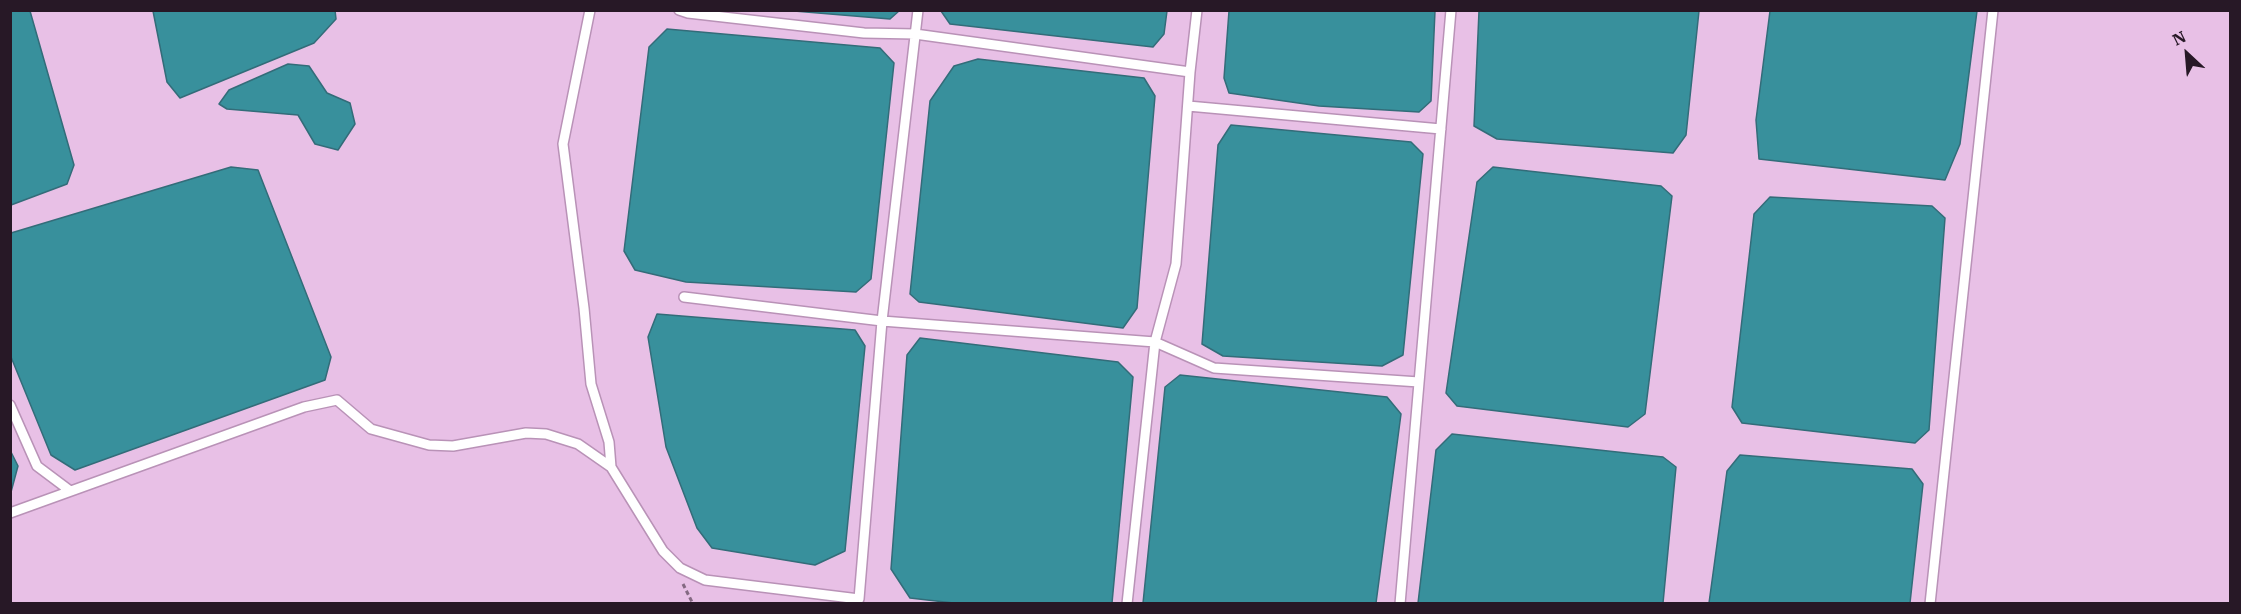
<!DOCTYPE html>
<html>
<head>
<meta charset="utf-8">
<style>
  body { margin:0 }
  #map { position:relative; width:2241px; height:614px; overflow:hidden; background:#e8c0e6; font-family:"IBM Plex Serif",serif }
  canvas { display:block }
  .frame { position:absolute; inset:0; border:12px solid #271826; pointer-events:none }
  .north { position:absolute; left:2157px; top:24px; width:60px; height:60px; -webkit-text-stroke:4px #e8c0e6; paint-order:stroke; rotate:334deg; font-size:16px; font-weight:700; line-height:24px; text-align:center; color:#271826 }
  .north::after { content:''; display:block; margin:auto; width:21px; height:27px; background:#271826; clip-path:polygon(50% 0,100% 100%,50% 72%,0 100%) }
</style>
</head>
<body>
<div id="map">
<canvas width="2241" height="614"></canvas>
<div class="frame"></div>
<div class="north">N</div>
</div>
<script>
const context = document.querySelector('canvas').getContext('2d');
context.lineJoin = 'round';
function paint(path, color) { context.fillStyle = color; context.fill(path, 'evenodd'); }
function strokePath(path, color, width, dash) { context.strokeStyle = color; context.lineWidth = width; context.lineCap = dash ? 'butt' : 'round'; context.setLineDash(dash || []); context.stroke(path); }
const water = new Path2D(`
  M11,10L30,11L74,165L67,184L11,205Z
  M335,10L336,19L314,43L180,98L167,82L153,11Z
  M794,11L899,10V11L890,19Z
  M941,11H1167L1164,34L1153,47L950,24Z
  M1229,11H1435L1431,101L1419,112L1319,106L1229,93L1224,78Z
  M1479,11H1699L1686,135L1673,153L1497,139L1474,126Z
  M1770,11H1977L1960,144L1945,180L1759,159L1756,120Z
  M667,29L880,48L894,63L871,279L856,292L686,282L635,270L624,251L649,47Z
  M978,59L1144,78L1155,96L1137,308L1123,328L919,302L910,294L930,101L954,66Z
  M288,64L309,66L327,93L350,103L355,124L338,150L315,144L298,115L227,109L219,104L229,90Z
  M1231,125L1411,142L1423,154L1403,355L1382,366L1223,356L1202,344L1218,145Z
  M231,167L258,170L331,357L325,380L75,470L51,455L11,357V233Z
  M1493,167L1661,186L1672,196L1645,414L1628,427L1457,406L1446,393L1477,182Z
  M1770,197L1932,206L1945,218L1929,430L1915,443L1742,423L1732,407L1754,214Z
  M657,314L855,330L865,346L845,551L815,565L712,548L697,528L666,447L648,337Z
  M920,338L1118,362L1133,377L1112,603L962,604L910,598L891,569L907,355Z
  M1180,375L1387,397L1401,414L1376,603H1143L1165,387Z
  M1452,434L1663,457L1676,467L1663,603H1418L1436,450Z
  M10,450L18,466L11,492H10Z
  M1740,455L1912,469L1923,484L1910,603H1709L1727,471Z`);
const path = new Path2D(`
  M683,584L693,604`);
const service = new Path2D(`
  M590,10L563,144L584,308L591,384L609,442L611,467
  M679,10L688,13L864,33L915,34L1190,72
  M1188,106L1441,129
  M684,297L882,321L1155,342L1214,368L1419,382
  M10,405L37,466L69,490
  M10,513L304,407L337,400L371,429L429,445L453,446L526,433L546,434L578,444L611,467L663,551L680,568L705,580L859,599L882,321L918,10
  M1127,604L1155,342L1176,264L1190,72L1197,10
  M1400,604L1451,10
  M1930,604L1993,10`);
paint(water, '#38909c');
strokePath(water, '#336c79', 1.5);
strokePath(service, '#b992b7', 12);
strokePath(path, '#846982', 3, [4.5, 3]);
strokePath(service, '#fff', 9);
</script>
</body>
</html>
